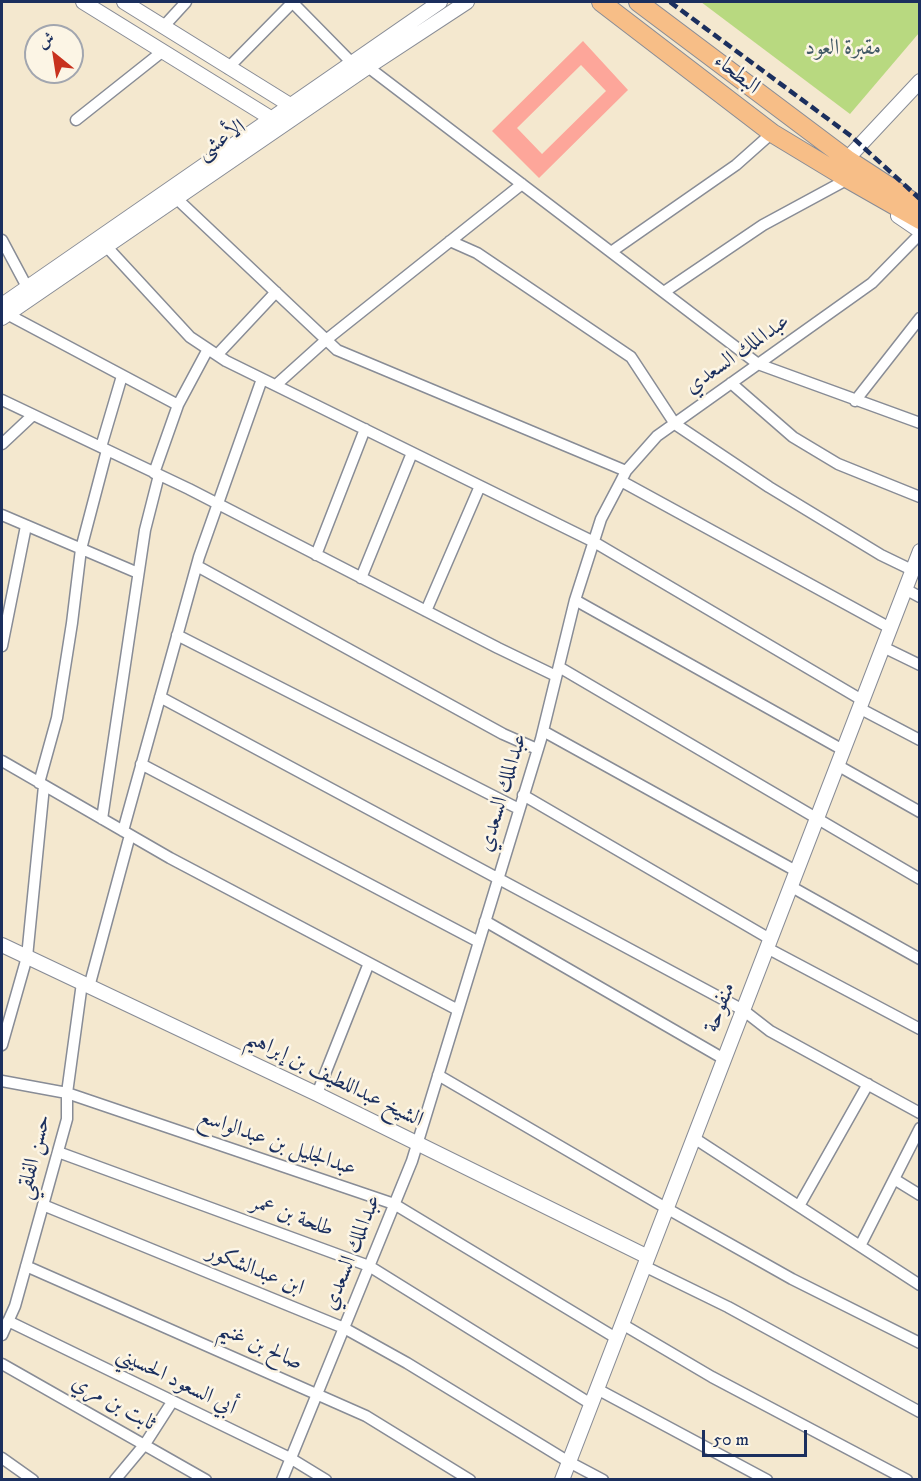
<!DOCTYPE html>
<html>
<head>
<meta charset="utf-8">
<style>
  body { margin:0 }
  #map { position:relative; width:921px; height:1481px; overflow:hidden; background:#f4e8cf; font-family:"IM FELL DW Pica",Amiri,serif }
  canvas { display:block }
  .frame { position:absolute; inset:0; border:3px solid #1b2f5e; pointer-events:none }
  .north { position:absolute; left:24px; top:24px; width:60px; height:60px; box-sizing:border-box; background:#fcf5e5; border:2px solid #a2a6af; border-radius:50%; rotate:330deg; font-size:16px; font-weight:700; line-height:24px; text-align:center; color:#1b2f5e }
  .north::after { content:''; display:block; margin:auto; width:21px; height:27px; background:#c8321e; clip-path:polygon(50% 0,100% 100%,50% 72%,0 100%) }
  .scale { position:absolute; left:702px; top:1430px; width:105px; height:27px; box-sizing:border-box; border:3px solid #1b2f5e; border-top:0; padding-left:8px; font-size:18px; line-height:21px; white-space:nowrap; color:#1b2f5e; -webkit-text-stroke:4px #fcf5e5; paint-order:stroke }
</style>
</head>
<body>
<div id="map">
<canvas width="921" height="1481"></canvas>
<div class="frame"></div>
<div class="north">ش</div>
<div class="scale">50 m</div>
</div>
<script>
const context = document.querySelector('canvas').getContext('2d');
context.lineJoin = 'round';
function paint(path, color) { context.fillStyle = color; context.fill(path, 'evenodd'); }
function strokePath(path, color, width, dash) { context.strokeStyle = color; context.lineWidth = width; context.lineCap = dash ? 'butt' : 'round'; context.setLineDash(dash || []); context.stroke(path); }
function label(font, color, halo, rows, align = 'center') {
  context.font = font + ' "IM FELL DW Pica",Amiri,serif'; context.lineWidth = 5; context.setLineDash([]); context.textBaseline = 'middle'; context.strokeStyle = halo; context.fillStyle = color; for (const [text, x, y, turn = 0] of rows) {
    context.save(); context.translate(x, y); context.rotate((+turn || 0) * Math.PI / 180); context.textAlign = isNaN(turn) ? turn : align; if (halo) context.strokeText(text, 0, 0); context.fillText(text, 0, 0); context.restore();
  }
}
const green = new Path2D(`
  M701,2H919V33L850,114Z`);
const building = new Path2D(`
  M583,41L628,90L539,178L492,131ZM581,65L606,91L542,154L517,128Z`);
const minor = new Path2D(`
  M292,2L352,63
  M164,26L186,2
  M368,67L758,364L920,423
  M228,68L293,2
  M76,120L163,51
  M176,198L337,350L626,471
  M2,240L27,287
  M450,241L477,253L631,357L675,424L769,487L881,555L912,570
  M106,246L190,337L226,361L594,542L862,700
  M611,252L736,165L772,133
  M664,292L763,225L848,179
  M7,314L178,405
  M217,355L276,292
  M731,383L793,437L838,464L920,497
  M276,385L326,340L522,184
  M2,400L189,489L498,648L556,676
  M855,401L920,318
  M2,444L33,415
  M101,447L122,376
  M154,473L178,405L208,349
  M621,481L890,628
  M2,515L138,573
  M316,555L365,429
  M197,566L503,734L537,749
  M361,578L412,453
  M905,589L920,597
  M575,600L843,750
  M426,611L480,486
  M177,635L519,809
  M2,646L26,526
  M883,647L920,665
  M559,667L920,879
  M160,697L743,1010L770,1031L920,1113
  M859,708L920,740
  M543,731L796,871
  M2,761L170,858L458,1010
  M141,764L479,942
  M837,765L920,812
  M39,783L57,718L72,623L81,549L107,450
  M523,795L770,939
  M102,819L145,530L159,475
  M123,831L199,557L262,379
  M790,886L920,959
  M485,921L724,1059
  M767,948L920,1029
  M89,987L130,835
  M2,1045L27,957L44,786
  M438,1075L666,1208L792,1279L920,1343
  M2,1081L67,1093L394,1204L616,1338
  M317,1094L369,963
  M694,1138L920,1285
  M58,1152L369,1266L591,1404
  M894,1179L920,1195
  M43,1205L344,1328L407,1363L569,1462L603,1480
  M799,1206L868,1084
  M860,1246L920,1128
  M26,1266L366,1416L470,1480
  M644,1266L728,1307L920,1412
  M8,1321L290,1458L326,1480
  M622,1324L712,1377L907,1480
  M2,1335L15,1306L67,1119V1093L82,983
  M2,1364L206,1480
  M597,1389L767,1480
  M2,1458L33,1480
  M115,1480L145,1444L172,1402
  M282,1480L412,1161L541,739L575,600L601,519L621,481L626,471L657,436L872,283L920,234`);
const tertiary = new Path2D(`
  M83,2L277,122
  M124,2L298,110
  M847,159L920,81
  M898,216L920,231
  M2,305L440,2
  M2,318L368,67L467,2
  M2,945L317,1094L648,1257
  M562,1480L920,551`);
const primary = new Path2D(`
  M601,2L772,133L848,179L920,220
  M638,2L847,159L913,202`);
const rail = new Path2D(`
  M670,2L851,136L920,199`);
const parkNames = [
  ["مقبرة العود",843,49]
];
const streetNames = [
  ["البطحاء",736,75,38],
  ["الأعشى",222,141,-34],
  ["عبدالملك السعدي",738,355,-35],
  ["عبدالملك السعدي",504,793,-73],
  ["منفوحة",721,1008,-69],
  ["الشيخ عبداللطيف بن إبراهيم",334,1080,26],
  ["عبدالجليل بن عبدالواسع",277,1144,19],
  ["حسن الفلقي",35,1157,-76],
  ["طلحة بن عمر",292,1217,20],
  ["عبدالملك السعدي",353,1253,-68],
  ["ابن عبدالشكور",255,1271,22],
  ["صالح بن غنيم",260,1347,24],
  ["أبي السعود الحسيني",176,1382,26],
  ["ثابت بن مري",113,1404,29]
];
paint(green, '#b8d980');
paint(building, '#fda69a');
strokePath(minor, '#888c96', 13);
strokePath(tertiary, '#888c96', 16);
strokePath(primary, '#888c96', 20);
strokePath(minor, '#fff', 10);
strokePath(tertiary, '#fff', 14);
strokePath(primary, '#f7be87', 18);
strokePath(rail, '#1b2f5e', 4.5, [9, 4.5]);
label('22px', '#425a66', '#fcf5e5', parkNames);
label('22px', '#1b2f5e', '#fcf5e5', streetNames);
</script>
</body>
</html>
